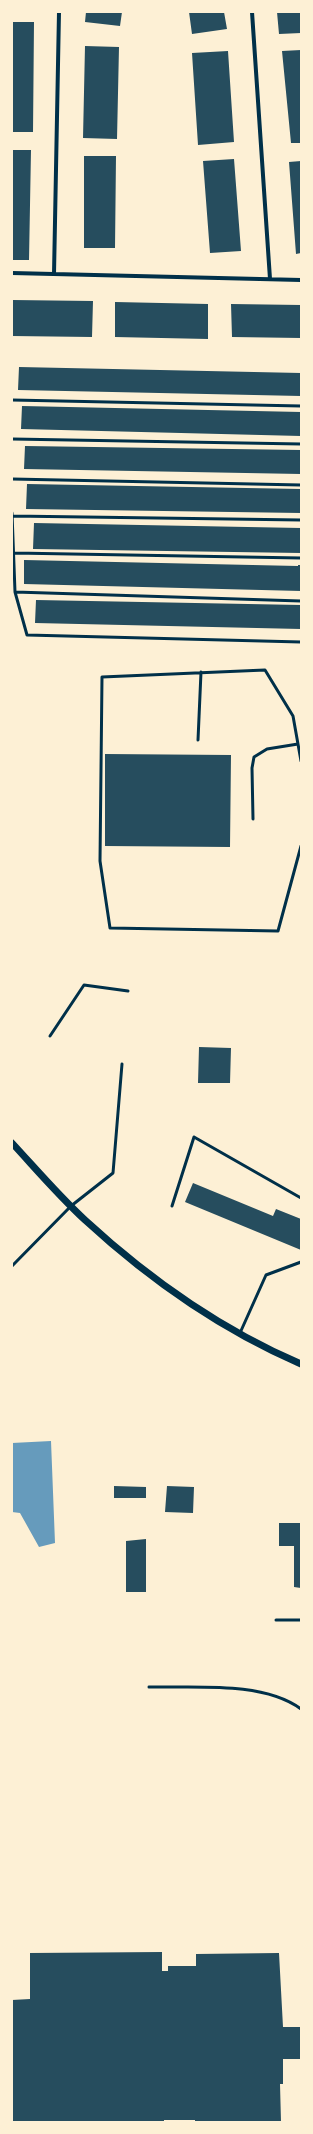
<!DOCTYPE html>
<html>
<head>
<meta charset="utf-8">
<style>
  body { margin:0 }
  #map { position:relative; width:313px; height:2134px; overflow:hidden; background:#fdf0d5; font-family:"Asap Condensed",sans-serif }
  canvas { display:block }
  .frame { position:absolute; inset:0; border:13px solid #fdf0d5; pointer-events:none }
</style>
</head>
<body>
<div id="map">
<canvas width="313" height="2134"></canvas>
<div class="frame"></div>
</div>
<script>
const context = document.querySelector('canvas').getContext('2d');
context.lineJoin = 'round';
function paint(path, color) { context.fillStyle = color; context.fill(path, 'evenodd'); }
function strokePath(path, color, width, dash) { context.strokeStyle = color; context.lineWidth = width; context.lineCap = dash ? 'butt' : 'round'; context.setLineDash(dash || []); context.stroke(path); }
const water = new Path2D(`
  M51,1441L55,1543L39,1547L20,1513L12,1512V1443Z`);
const building = new Path2D(`
  M86,12H122L120,26L85,22Z
  M189,12H224L227,29L192,34Z
  M277,12H301V33L279,34Z
  M12,22H34L33,132H12Z
  M85,46L119,47L117,139L83,138Z
  M301,50V143H291L282,51Z
  M228,51L234,142L198,145L192,53Z
  M12,150H31L29,260H12Z
  M84,156H116L115,248H84Z
  M234,159L241,251L210,253L203,161Z
  M301,161V253L296,254L289,162Z
  M12,300L93,301L92,337L12,336Z
  M115,302L208,304V339L115,337Z
  M231,304L301,305V338L232,337Z
  M19,367L301,373V396L18,390Z
  M22,406L301,412V436L21,429Z
  M25,446L301,450V474L24,469Z
  M27,484L301,489V513L26,509Z
  M34,523L301,528V553L33,549Z
  M24,560L298,566V565H301V591L24,584Z
  M36,600L301,605V629L35,623Z
  M105,754L231,755L230,847L105,846Z
  M199,1047L231,1048L230,1083H198Z
  M193,1183L273,1216L276,1209L301,1219V1250L185,1202Z
  M114,1486L146,1487V1498H114Z
  M167,1486L194,1487L193,1513L165,1512Z
  M279,1523H301V1588L294,1587V1546H279Z
  M146,1539V1592H126V1541Z
  M162,1952V1971H168V1966H196V1954L279,1953L283,2027H300L301,2059H283V2084H280L281,2122H195V2120H164V2122H12V2000L30,1999V1953Z`);
const service = new Path2D(`
  M12,400L301,406
  M12,439L301,444
  M12,479L301,485
  M12,513L15,592L301,601
  M12,516L301,520
  M14,553L301,558
  M15,592L27,635L301,642
  M198,740L201,672
  M301,761L293,716L265,670L102,677L100,861L110,928L278,931L301,846
  M253,819L252,768L254,757L267,749L298,744
  M50,1036L84,985L128,991
  M172,1206L194,1137L301,1198
  M12,1266L71,1206L113,1173L122,1064
  M240,1333L266,1275L301,1262
  M276,1620H301
  M149,1687C195,1688 263,1681 301,1709`);
const minor = new Path2D(`
  M252,12L270,279
  M12,273L301,280
  M54,274L59,12`);
const tertiary = new Path2D(`
  M12,1143C36,1169 59,1196 85,1220C148,1278 222,1330 301,1364`);
paint(water, '#669bbc');
paint(building, '#264d5e');
strokePath(service, '#003049', 3);
strokePath(minor, '#003049', 4);
strokePath(tertiary, '#003049', 7);
</script>
</body>
</html>
